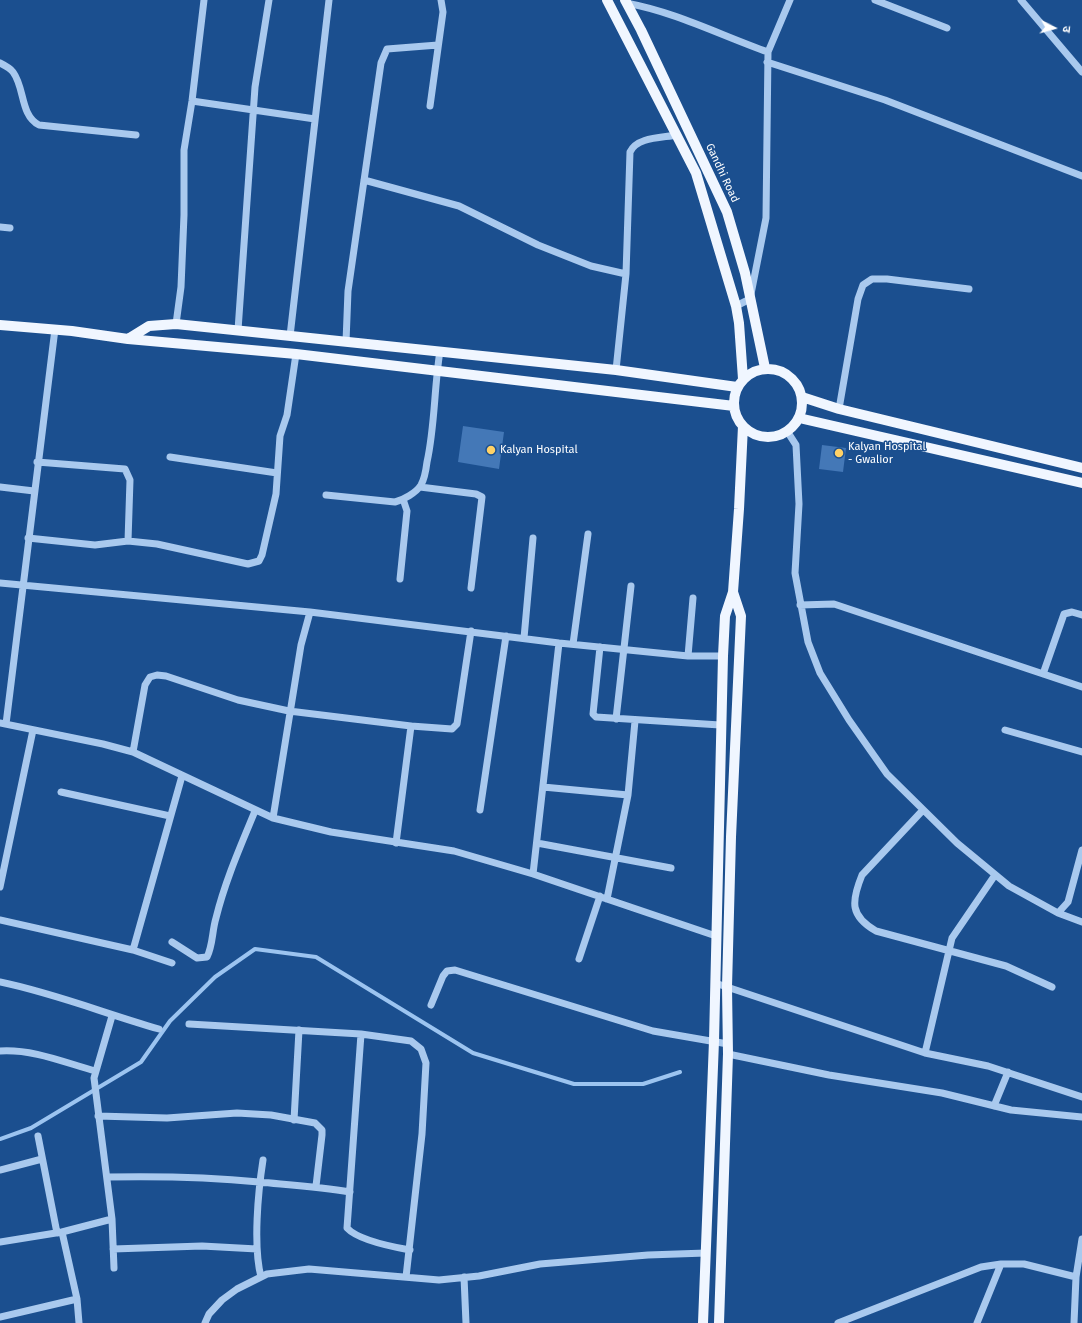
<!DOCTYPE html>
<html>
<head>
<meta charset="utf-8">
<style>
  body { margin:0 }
  #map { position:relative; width:1082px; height:1323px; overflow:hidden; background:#1b4f8f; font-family:"Fira Sans","Noto Sans Devanagari",sans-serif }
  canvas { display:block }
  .north { position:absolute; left:1034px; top:8px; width:40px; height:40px; -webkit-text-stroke:3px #1b4f8f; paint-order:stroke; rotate:96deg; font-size:11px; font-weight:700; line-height:16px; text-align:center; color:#fff }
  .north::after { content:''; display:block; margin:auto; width:14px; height:18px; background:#fff; clip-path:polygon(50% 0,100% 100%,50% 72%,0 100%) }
</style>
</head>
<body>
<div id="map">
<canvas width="1082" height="1323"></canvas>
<div class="north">उ</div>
</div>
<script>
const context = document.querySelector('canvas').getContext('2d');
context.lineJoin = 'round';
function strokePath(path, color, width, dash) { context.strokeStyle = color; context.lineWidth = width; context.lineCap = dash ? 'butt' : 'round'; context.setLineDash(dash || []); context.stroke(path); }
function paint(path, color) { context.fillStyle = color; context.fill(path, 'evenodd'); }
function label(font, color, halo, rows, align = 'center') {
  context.font = font + ' "Fira Sans",sans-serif'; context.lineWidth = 3; context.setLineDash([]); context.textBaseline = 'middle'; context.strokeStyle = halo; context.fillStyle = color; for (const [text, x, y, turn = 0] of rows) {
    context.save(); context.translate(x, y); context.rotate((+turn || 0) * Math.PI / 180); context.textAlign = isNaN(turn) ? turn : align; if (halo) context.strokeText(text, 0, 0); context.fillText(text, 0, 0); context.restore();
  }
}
const stream = new Path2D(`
  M0,1139L31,1128L141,1062L170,1021L215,977L255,949L316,957L473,1053L574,1084H643L680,1072`);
const building = new Path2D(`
  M463,426L504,432L499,469L458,462Z
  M822,445L846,448L843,472L819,469Z`);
const minor = new Path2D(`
  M875,0L947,28
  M1021,0L1082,72
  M626,3C676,12 720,35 768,52
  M767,62L885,100L1082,176
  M0,63C4,65 10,68 13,72C25,88 20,115 39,125L136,135
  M192,101L315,119
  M430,106L443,12L441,0
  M364,180L459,206L538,245L591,266L626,274
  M0,227L10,228
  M736,306L750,299L766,218L768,52L790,0
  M176,324L181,287L184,215V150L192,101L204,0
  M238,330L255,87L269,0
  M290,336L329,0
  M346,342L348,291L381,63L387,49L438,45
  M616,370L626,274L630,152C637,137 661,138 677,135
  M839,409L858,299L863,285L872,279H887L969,289
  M787,431L796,445L799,504L795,573L808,642L820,673L849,720L887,774L957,843L1009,886L1058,913L1082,922
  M170,457L277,473
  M37,462L125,469L130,480L128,541
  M0,487L34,491
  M420,487L476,494L482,497L471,588
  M326,495L395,502C403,500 416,493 421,485C425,478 426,470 427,462C435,426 434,388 440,351
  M28,538L95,545L128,541L157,544L248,564L259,561L262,555L276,494L280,436L287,415L296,354
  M400,579L407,511L403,499
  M0,583L310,612
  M800,605L834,604L1082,687
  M524,638L533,538
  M573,644L588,534
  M600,647L593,714L596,717L720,725
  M688,656L693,598
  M1043,674L1064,614L1072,612L1082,615
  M616,719L631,586
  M0,723L103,744L133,752L273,818L331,832L454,851L533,874L716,936
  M6,724L55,329
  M1005,730L1082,752
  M133,752L145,685L150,677L157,675L166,676L238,700L289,711L411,726L452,729L457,724L471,631
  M543,787L628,795
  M61,792L170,816
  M480,810L506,636
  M923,810L862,875C851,902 850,916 876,931L1006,966L1052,987
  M273,818L301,645L310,612L559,643L688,656H723
  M396,843L411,726
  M537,843L671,868
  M533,874L559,643
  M0,887L33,730
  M607,899L628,795L635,721
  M1058,913L1068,902L1082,850
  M0,920L133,950L172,963
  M172,942L197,958L207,957C213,945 212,931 216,918C225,881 241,845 255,811
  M133,950L182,776
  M579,959L600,896
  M0,982C54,993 106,1014 159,1029
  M715,983L925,1053L988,1066L1082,1097
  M431,1005L443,976L447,971L455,970L653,1031L728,1044
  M112,1016L94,1078L112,1219L114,1268
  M189,1024L361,1034
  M0,1051C33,1049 63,1062 95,1071
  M925,1053L952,938L995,875
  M728,1054L829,1075L942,1093L1011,1110L1082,1117
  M994,1106L1008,1072
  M98,1116L167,1118L237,1113L271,1115L315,1123L322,1130V1135L316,1186
  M294,1120L299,1030
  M38,1136L57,1233
  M0,1170L42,1159
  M107,1177C158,1176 209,1177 259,1182C290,1185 320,1187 350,1192
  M62,1232L112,1219
  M0,1242L62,1232L77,1299L79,1323
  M113,1249L202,1246L257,1249
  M261,1277C253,1246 258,1192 263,1160
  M406,1277L422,1134L426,1063L421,1049L411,1041L361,1034L347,1228C358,1240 393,1247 410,1250
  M464,1277L466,1323
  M0,1317L77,1299
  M205,1323L209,1314L222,1300L237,1289L267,1274L309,1269L439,1280L479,1276L540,1264L648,1255L706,1253
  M838,1323L981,1267L1001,1264H1024L1076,1277
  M977,1323L1001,1264
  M1074,1323L1076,1277L1082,1239`);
const major = new Path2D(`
  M607,0L696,173L736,306L739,323L743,379
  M625,0L641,30L727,212L745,273L765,368
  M0,325L72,331L128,339L296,354L734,406
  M128,339L149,326L176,324L616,370L737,387
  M734 403a34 34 0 1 1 68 0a34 34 0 1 1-68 0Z
  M802,397L839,409L1082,468
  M799,418L1082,483
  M703,1323L714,1041L723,656L725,616L733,592L739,509L743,426
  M719,1323L728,1054L727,987L731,837L741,616L733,592`);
const markers = [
  [491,450,5,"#ffd166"],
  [839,453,5,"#ffd166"]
];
const streetNames = [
  ["Gandhi Road",722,173,65]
];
const poiNames = [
  ["Kalyan Hospital",848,447],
  ["- Gwalior",848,460],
  ["Kalyan Hospital",500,450]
];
strokePath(stream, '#9cc4f0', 4);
paint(building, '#4478b7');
strokePath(minor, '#a9c9ee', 7);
strokePath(major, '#f0f6ff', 10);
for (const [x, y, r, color] of markers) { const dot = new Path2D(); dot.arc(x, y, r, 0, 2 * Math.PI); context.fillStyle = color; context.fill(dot); strokePath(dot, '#1b4f8f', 1.5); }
label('11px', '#fff', '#1b4f8f', streetNames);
label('11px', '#fff', '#1b4f8f', poiNames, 'left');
</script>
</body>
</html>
